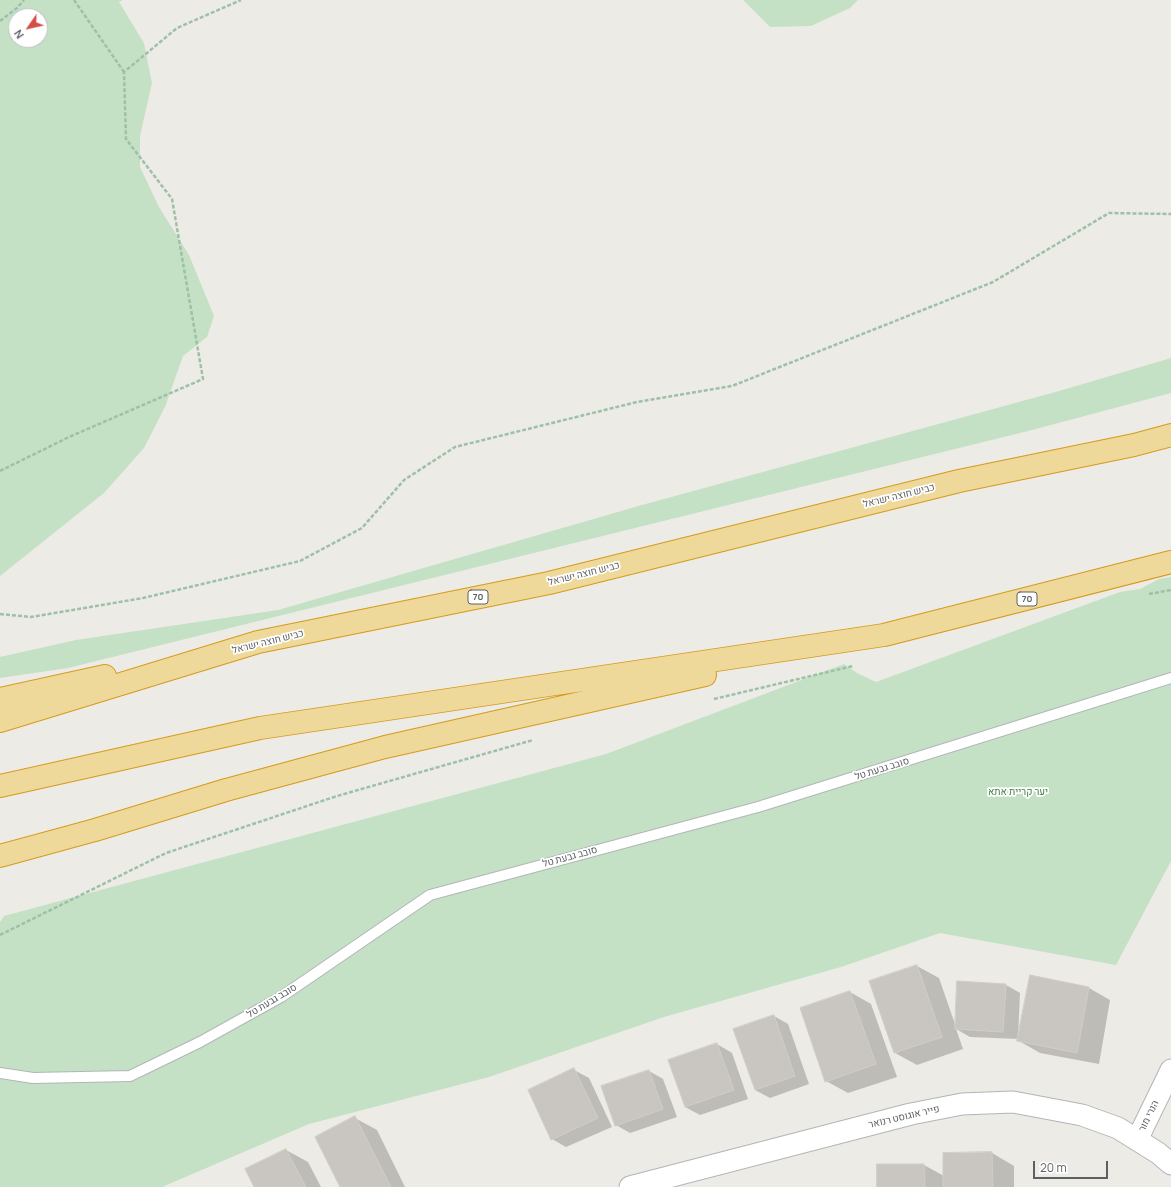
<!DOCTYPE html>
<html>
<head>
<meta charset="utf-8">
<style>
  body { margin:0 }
  #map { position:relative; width:1171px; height:1187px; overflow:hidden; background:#edebe5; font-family:Manrope,sans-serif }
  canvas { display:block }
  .north { position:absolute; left:8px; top:8px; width:40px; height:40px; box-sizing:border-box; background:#fff; border:1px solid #bebfc1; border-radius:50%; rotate:236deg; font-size:11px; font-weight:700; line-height:16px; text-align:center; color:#5d6063 }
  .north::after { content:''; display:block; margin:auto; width:14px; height:18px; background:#d34f45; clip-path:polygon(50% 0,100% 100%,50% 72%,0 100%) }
  .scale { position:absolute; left:1033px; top:1161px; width:75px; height:18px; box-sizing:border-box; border:2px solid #5d6063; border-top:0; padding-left:5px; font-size:12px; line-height:14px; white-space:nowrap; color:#5d6063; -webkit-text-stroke:3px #fff; paint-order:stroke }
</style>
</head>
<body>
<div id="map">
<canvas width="1171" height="1187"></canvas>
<div class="north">N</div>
<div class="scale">20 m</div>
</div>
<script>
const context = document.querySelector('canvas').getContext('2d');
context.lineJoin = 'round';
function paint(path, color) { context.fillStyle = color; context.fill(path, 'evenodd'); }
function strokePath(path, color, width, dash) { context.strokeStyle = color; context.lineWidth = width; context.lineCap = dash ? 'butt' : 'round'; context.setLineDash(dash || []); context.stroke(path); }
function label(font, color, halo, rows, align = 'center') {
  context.font = font + ' Manrope,Heebo,sans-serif'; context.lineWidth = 3.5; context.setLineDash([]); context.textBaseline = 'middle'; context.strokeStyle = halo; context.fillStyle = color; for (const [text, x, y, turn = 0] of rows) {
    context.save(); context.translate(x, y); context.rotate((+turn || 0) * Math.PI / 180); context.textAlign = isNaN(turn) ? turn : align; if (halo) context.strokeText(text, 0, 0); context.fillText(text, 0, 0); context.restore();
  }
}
const green = new Path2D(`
  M0,0H123L119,2L144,43L152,83L140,136V167L159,207L189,255L214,316L207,337L183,356L165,407L144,448L104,493L0,576ZM16,16H40V40H16Z
  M743,0H858L850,8L811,26L770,27Z
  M1171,358V393L1032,430L68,668L0,678V657L76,640L278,610L642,505L1059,391Z
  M1171,577V861L1116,965L940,933L841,967L664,1017L489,1077L309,1124L162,1187H0V922L4,916L606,754L844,664L857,673L876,682L1120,592L1140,589L1159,579Z`);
const shadow = new Path2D(`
  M917,966L939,978L956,1027L1006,985L1020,993L1018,1038L1089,988L1110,1000L1099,1064L1040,1053L1019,1041V1039L970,1037L956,1029L963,1049L917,1065L895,1053L870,982Z
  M850,992L871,1004L897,1077L848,1093L826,1081Z
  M774,1016L788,1024L809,1084L770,1098L755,1090Z
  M717,1044L732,1053L748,1099L700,1115L685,1107Z
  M574,1070L589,1078L612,1127L566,1147L552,1139Z
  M649,1071L663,1079L677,1117L630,1133L616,1125Z
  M355,1118L377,1130L405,1187H341Z
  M286,1150L308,1162L321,1187H255Z
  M992,1153L1014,1166V1187H878V1165H924L944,1176Z`);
const building = new Path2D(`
  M917,965L942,1037L894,1053L869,981Z
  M1030,975L1089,987L1077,1053L1017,1041Z
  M957,981L1006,984L1003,1032L955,1029Z
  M850,991L876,1064L825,1082L800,1008Z
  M774,1015L795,1076L755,1090L733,1029Z
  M717,1043L734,1090L685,1107L668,1060Z
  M574,1068L598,1118L551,1140L528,1090Z
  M649,1070L663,1109L615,1126L601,1086Z
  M355,1116L391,1187H340L315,1137Z
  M286,1149L306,1187H254L245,1169Z
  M992,1152L993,1187H943V1153Z
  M877,1164H924L925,1187H877Z`);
const path = new Path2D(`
  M74,0L124,72
  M0,21L17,8L24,0
  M0,471L69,437L203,379L172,199L126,139L124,72L177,28L241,0
  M1149,594L1171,590
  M0,614L31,617L143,598L300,561L362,528L404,480L455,447L637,402L732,386L993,282L1109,213L1171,214
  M714,699L853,666
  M0,935L166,853L337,796L533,740`);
const service = new Path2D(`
  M0,1073L33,1078L130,1076L200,1042L281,997L430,895L758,807L1171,678`);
const minor = new Path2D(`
  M1137,1140L1171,1070
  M630,1187L911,1114L962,1104L1013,1102L1082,1115L1118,1128L1158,1153L1171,1164`);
const motorway = new Path2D(`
  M0,699L105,676
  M0,721L258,642L549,583L959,481L1134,445L1171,435
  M0,786L260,728L884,635L1171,562
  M0,856L95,830L226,790L385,747L705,675`);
const shields = [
  [478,597,20],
  [1027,599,20]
];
const shieldNames = [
  ["70",478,597],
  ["70",1027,599]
];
const streetNames = [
  ["כביש חוצה ישראל",899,496,-14],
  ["כביש חוצה ישראל",584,574,-14],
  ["כביש חוצה ישראל",268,642,-14],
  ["סובב גבעת טל",882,769,-17],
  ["סובב גבעת טל",570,857,-15],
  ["סובב גבעת טל",272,1001,-31],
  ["הנרי מור",1149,1116,-64],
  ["פייר אוגוסט רנואר",904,1117,-13]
];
const parkNames = [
  ["יער קריית אתא",1018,792]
];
paint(green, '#c5e1c5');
paint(shadow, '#0003');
paint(building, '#c9c6c2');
strokePath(building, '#d1cdc4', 1);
strokePath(service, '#b2b5b8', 12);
strokePath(minor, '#b2b5b8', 23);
strokePath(motorway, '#d59a1d', 24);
strokePath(path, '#9ec0a7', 2.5, [4, 2]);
strokePath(service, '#fff', 10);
strokePath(minor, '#fff', 21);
strokePath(motorway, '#efd99a', 22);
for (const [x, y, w] of shields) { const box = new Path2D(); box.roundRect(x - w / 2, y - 7, w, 14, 3); context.fillStyle = '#fff'; context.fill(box); strokePath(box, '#5d6063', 1); }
label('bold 9px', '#5d6063', null, shieldNames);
label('10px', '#5d6063', '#fff', streetNames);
label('10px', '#407f43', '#fff', parkNames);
</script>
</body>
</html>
